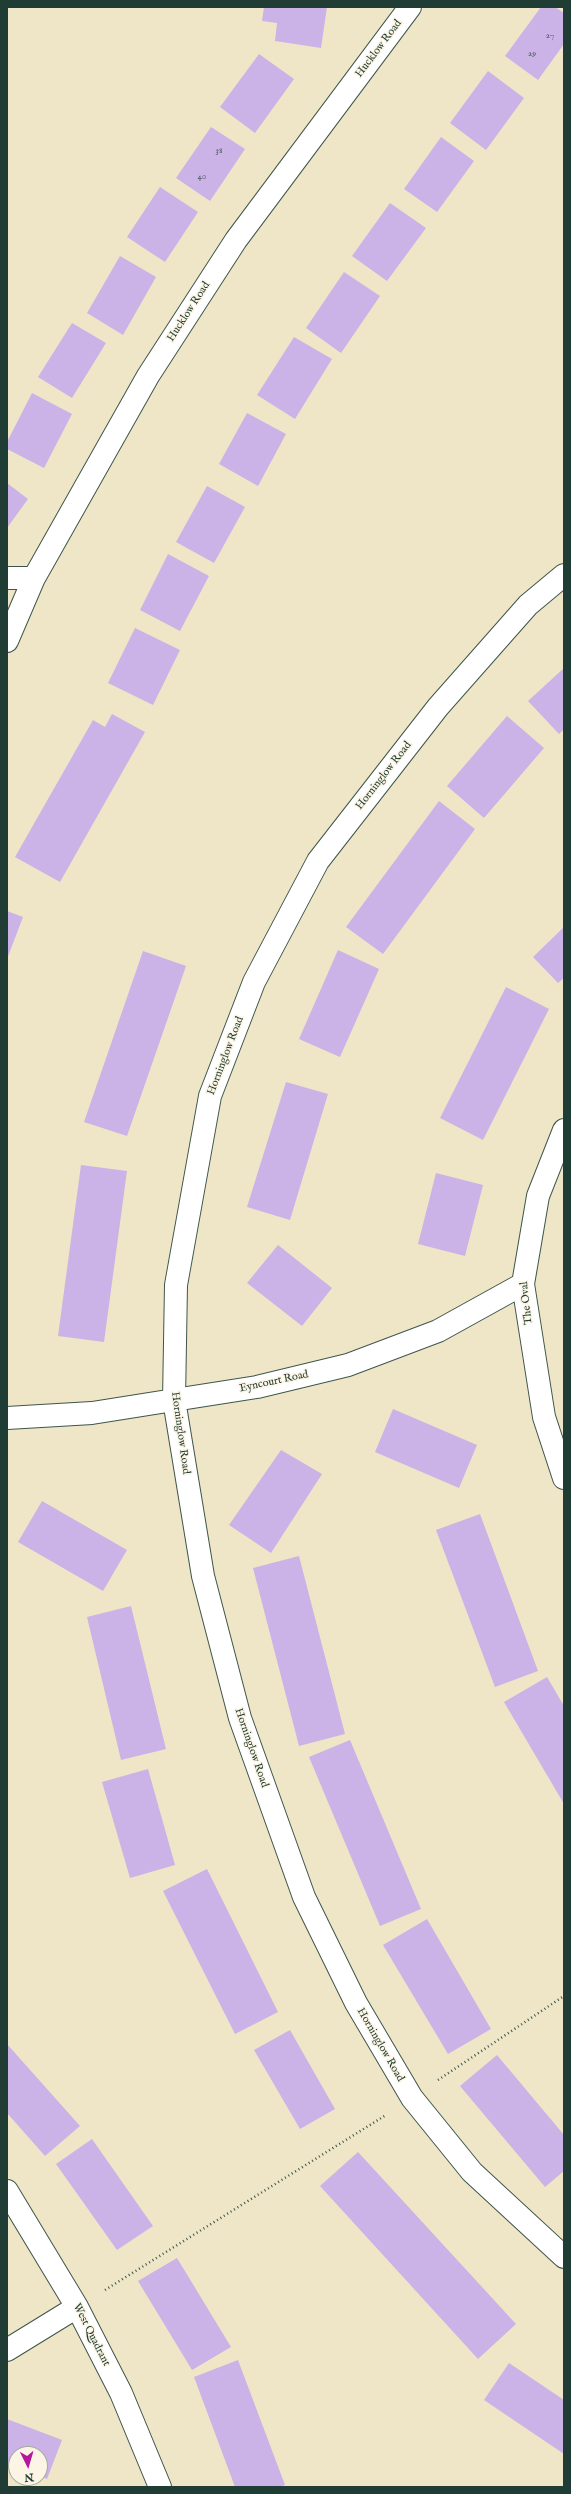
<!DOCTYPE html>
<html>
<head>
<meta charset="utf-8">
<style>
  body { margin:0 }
  #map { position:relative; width:571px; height:2494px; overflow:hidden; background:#efe6c8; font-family:"IM FELL English",serif }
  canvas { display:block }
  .frame { position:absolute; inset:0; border:8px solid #1f3d34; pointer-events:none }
  .north { position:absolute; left:8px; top:2446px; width:40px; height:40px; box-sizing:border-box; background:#fcf5e5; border:1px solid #a4ab9e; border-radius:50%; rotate:175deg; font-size:11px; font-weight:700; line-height:16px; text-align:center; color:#1f3d34 }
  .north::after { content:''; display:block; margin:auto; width:14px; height:18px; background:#b5179e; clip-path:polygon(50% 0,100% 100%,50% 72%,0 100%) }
</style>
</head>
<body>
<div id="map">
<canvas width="571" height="2494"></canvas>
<div class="frame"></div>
<div class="north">N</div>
</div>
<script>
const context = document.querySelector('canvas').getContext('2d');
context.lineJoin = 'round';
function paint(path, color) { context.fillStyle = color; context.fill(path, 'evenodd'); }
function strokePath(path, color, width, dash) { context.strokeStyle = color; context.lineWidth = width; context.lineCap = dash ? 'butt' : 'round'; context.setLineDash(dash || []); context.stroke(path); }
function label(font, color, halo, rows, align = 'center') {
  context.font = font + ' "IM FELL English",serif'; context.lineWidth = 3; context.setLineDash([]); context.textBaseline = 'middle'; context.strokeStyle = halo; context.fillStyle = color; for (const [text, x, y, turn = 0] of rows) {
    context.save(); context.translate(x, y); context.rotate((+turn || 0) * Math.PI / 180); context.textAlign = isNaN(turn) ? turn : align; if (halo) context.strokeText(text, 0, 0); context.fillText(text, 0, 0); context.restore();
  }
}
const building = new Path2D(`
  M264,7H327L321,48L275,41L277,23L262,21Z
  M541,7H555L564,13V44L538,80L505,56Z
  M259,54L294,79L255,133L220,107Z
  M488,71L524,98L486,150L450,123Z
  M211,127L245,149L210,201L176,178Z
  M441,137L474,161L437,212L404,189Z
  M160,187L198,212L165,262L127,237Z
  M390,203L426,228L387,281L352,256Z
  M120,256L156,277L123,335L87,313Z
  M344,272L380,296L341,353L306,328Z
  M72,323L106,343L72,398L38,377Z
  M294,337L332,359L295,419L257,395Z
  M32,393L72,414L44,468L7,449V442Z
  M247,413L286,434L258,486L219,464Z
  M7,483L28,499L7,528Z
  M207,486L245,507L214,563L176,542Z
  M168,554L209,576L180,631L140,610Z
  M135,628L180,650L153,705L108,683Z
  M564,668V729L559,734L528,701Z
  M112,714L145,732L60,882L15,857L93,720L105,727Z
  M507,716L544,748L484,818L447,786Z
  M439,801L475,829L383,954L346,927Z
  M7,911L23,917L7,959Z
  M564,927V978L558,983L533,957Z
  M338,950L379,969L340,1057L299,1039Z
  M143,951L186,966L127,1136L84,1122Z
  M506,987L549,1009L483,1140L440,1118Z
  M286,1082L328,1094L290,1220L247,1207Z
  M81,1165L127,1171L104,1342L58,1336Z
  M436,1173L483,1185L465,1256L418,1244Z
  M278,1245L332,1288L302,1326L247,1283Z
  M393,1409L477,1445L459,1488L375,1452Z
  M281,1450L322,1474L271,1553L229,1525Z
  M42,1501L127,1550L103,1591L18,1542Z
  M480,1514L538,1671L495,1687L436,1530Z
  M299,1556L345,1734L299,1746L253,1568Z
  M131,1606L166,1749L121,1760L87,1617Z
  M547,1677L564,1706V1804L504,1702Z
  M350,1740L421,1909L380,1926L309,1757Z
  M148,1769L175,1865L130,1878L102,1782Z
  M207,1869L278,2012L235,2034L163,1891Z
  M427,1919L491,2029L448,2054L383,1945Z
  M290,2030L335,2109L300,2129L254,2050Z
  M7,2044L80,2126L45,2156L7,2113Z
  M497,2055L564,2135V2171L545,2187L460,2086Z
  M92,2139L153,2226L117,2250L56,2164Z
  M358,2152L516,2324L478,2359L320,2186Z
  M177,2258L231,2347L192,2370L138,2281Z
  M238,2360L285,2485L279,2487H235L194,2377Z
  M509,2363L564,2400V2454L484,2400Z
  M7,2419L62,2440L47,2479L40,2476V2454H16V2467L7,2464Z`);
const path = new Path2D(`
  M438,2080L564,1996
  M105,2290L386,2115`);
const minor = new Path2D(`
  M564,575L528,605L438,707L318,861L254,982L210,1096L176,1285L174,1400L203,1576L240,1718L304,1897L356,2003L412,2098L472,2172L564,2257
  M7,578H34
  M7,641L34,578L148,376L236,240L410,7
  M564,1130L538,1196L523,1284L544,1417L564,1478
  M7,1418L92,1413L174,1400L257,1387L348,1365L438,1331L523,1284
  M7,2191L77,2307L121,2393L160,2487
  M7,2350L77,2307`);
const numberNames = [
  ["27",550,36],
  ["29",532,54],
  ["38",219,151],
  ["40",202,177]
];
const streetNames = [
  ["Hucklow Road",379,49,-53],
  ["Hucklow Road",189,312,-57],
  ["Horninglow Road",384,776,-52],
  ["Horninglow Road",226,1056,-69],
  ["The Oval",527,1303,-96],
  ["Eyncourt Road",274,1382,-12],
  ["Horninglow Road",180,1433,82],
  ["Horninglow Road",251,1748,71],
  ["Horninglow Road",380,2045,60],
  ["West Quadrant",91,2335,63]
];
paint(building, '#cbb2e7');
strokePath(minor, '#3e564a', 24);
strokePath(path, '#3e564a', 2.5, [1, 3]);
strokePath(minor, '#fff', 22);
label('9px', '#4a5a61', null, numberNames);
label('11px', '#1f3d34', '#fcf5e5', streetNames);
</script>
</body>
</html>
